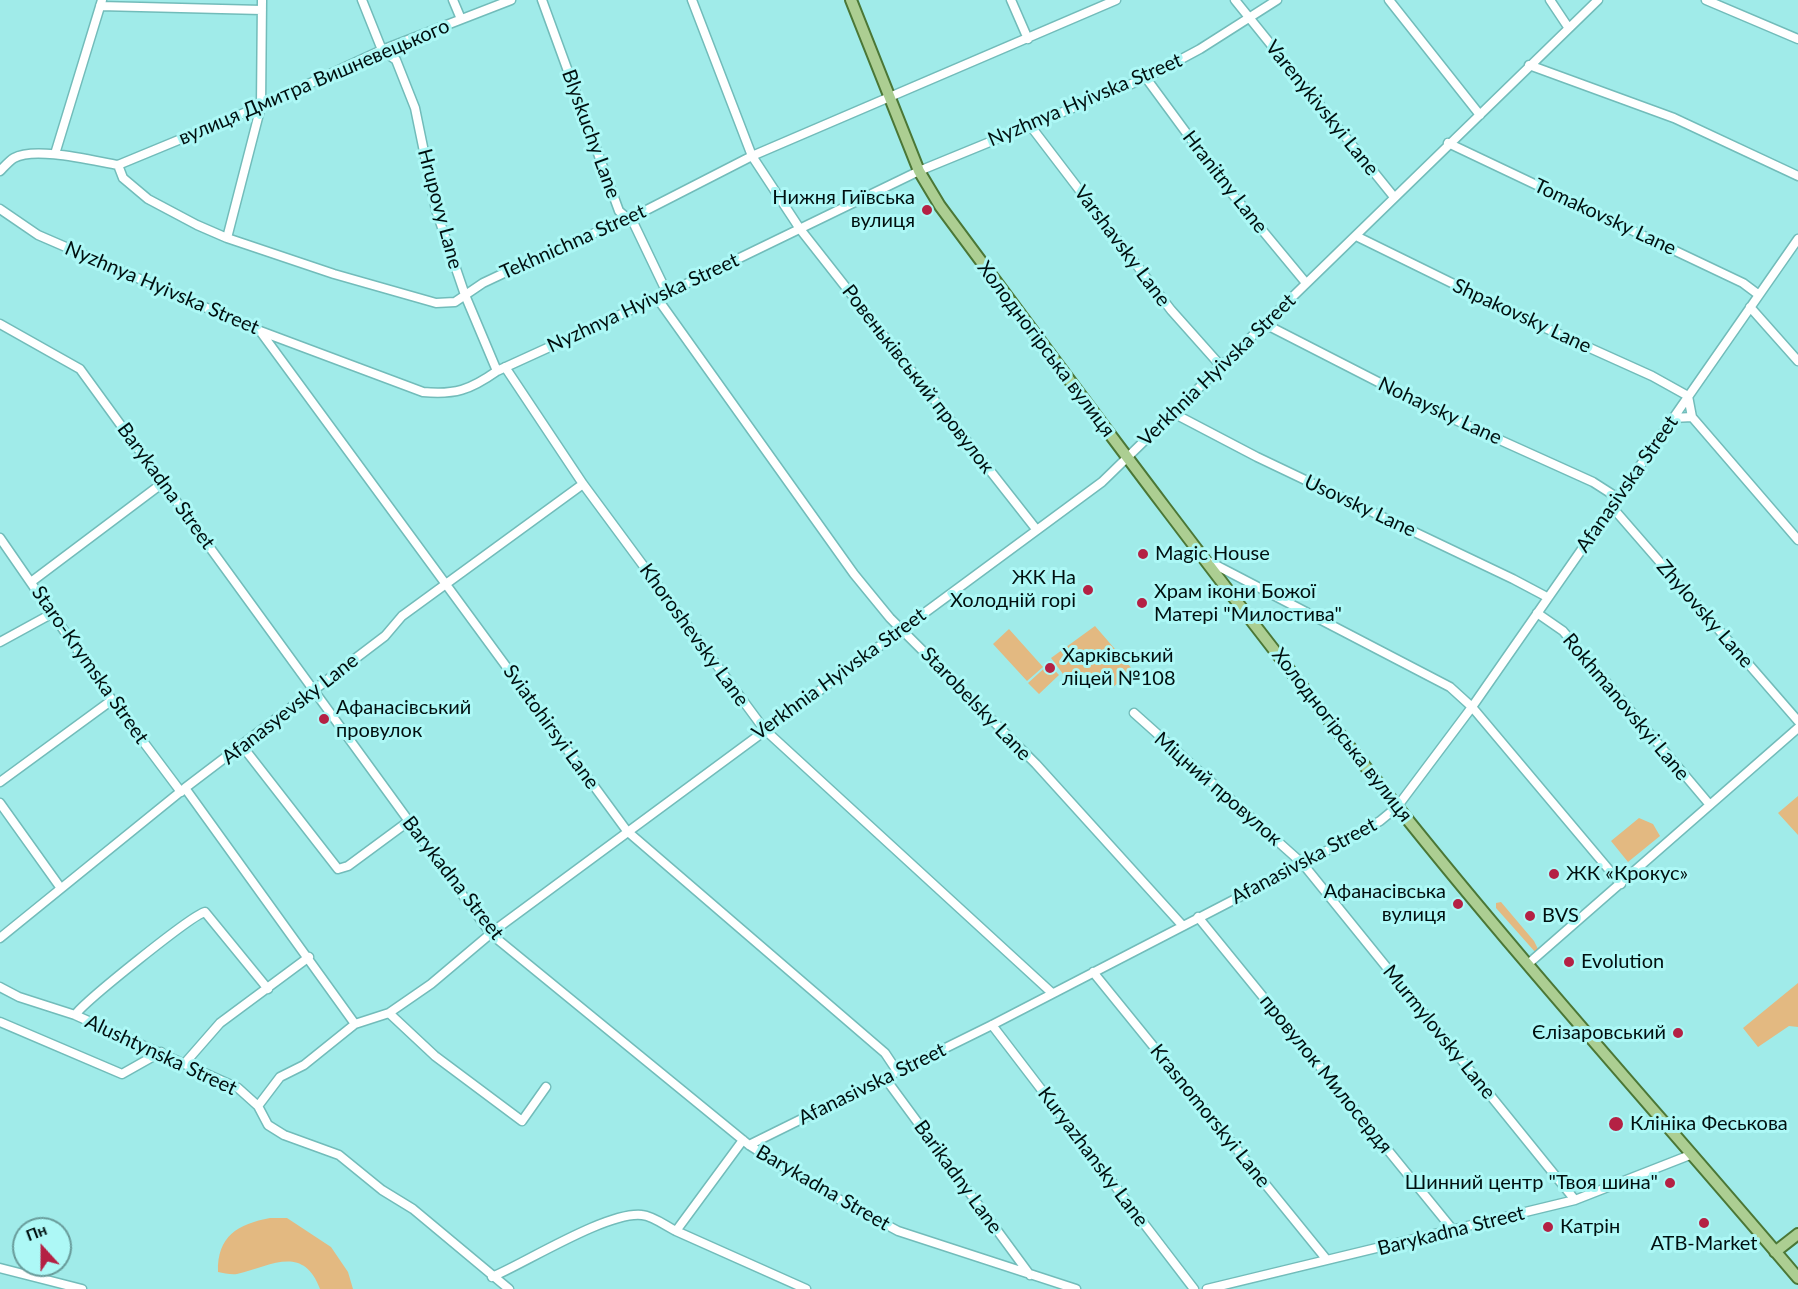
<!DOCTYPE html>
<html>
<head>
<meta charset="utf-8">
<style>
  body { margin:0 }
  #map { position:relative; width:1798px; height:1289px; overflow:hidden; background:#a0ebe9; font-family:Lato,sans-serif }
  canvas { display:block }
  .north { position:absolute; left:12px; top:1217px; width:60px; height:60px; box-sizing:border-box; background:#adf8f6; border:2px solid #689b9a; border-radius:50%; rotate:339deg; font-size:16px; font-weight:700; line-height:24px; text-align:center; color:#001010 }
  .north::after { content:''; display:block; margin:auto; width:21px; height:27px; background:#b42144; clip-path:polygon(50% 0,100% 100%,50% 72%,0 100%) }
</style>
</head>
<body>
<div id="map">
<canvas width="1798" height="1289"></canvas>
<div class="north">Пн</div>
</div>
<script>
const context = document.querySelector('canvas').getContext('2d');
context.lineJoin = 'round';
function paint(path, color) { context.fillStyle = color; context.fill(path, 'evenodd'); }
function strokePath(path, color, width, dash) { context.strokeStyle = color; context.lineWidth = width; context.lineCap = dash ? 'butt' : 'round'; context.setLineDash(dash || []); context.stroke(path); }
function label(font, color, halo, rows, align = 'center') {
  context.font = font + ' Lato,sans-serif'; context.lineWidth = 6; context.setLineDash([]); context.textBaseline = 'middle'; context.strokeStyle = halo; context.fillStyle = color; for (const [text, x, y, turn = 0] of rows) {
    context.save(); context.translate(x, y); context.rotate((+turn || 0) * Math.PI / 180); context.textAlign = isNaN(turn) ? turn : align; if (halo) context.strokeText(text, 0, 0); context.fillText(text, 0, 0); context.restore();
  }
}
const green = new Path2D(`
  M1095,626L1134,671L1113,687L1072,686L1051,658Z
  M1009,629L1043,667L1027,681L993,644Z
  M1049,664L1059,675L1039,694L1028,683Z
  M1798,796V835L1778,813Z
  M1639,818L1653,824L1660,836L1628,862L1611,841Z
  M1501,902L1534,941L1538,949L1536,953L1496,908V903Z
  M1798,983V1027L1789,1026L1758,1047L1743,1028Z
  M270,1218H287L331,1247L348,1272L353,1289H320C303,1244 271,1266 237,1274C231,1275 224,1273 218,1272C217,1236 238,1224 270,1218Z`);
const minor = new Path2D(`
  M362,0L382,50L396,60L415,108L436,210L465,295L497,371
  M453,0L461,19
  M542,0L619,211L634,224L667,293
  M692,0L752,156L800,229L1036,529
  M1011,0L1028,39
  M1235,0L1394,197
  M1389,0L1480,115
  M1550,0L1568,27
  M1706,0L1798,39
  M100,6L262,10
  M1529,65L1674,118L1798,176
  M1146,78L1224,184L1306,283
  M1029,124L1171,310L1220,365
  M1448,143L1743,283L1759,295
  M55,154L102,0
  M118,165L261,106L382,50L511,0
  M0,171C4,167 9,161 14,158C35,146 94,161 118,165L123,178L148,199L197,225L227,238L334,274L436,303L455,302L483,283L553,250L629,219L752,156L1116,0
  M0,209L38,235L260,331L423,392C455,395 470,390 497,371L657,298L919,171L1146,78L1200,49L1277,0
  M1356,236L1521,317L1652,376L1688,396L1692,417
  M227,238L261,106L262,0
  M657,298L854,574L890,618L1036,764L1182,925
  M1750,307L1798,361
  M1263,323L1429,408L1593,482L1618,498
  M0,324L80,369L491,934L749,1145L807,1182L898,1231L1076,1289
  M260,331L627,831L885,1053L897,1071
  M505,367L583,484L764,729L1052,993
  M1173,413L1257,457L1513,579L1547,597
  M1673,418L1692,417L1798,540
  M1612,507L1798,721
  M0,538L112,700L181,792
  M1206,560L1450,687L1472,707L1621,884
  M31,582L164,482
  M1537,613L1563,631L1710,805
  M0,642L53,613
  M1134,713L1303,864L1575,1200
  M243,747L338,869L348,866L409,821
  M0,782L112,700
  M185,788L355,1024
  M0,803L60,887
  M1198,917L1453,1230
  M0,938L185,788L385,636L402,616L583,484
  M1528,964L1798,728
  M1093,972L1327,1260
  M0,987L19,997L75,1015L238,1088L258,1106L268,1125L284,1135L339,1155L382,1190L413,1209L509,1289
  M389,1013L435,1056L522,1121L546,1087
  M75,1015C85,1001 192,915 205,912L268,989
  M0,1022L122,1074L161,1052
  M992,1025L1194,1289
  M185,1063L220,1023L309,957
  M885,1078L1030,1275
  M258,1106L280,1077L304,1065L355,1024L389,1013L431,984L495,930L1102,482L1598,0
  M749,1145L992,1025L1303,864L1380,821L1397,807L1472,707L1798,239
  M676,1231L806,1289
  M0,1268L82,1289
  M492,1277C527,1262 608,1211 642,1215C653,1216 666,1226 676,1231L743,1140
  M1207,1289L1575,1200L1690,1155`);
const major = new Path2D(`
  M851,0L919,171L940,206C1089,407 1239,609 1396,805C1525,967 1664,1120 1798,1278
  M1775,1252L1798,1234`);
const markers = [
  [927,210,6,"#b42144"],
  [1143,554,6,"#b42144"],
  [1088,590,6,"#b42144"],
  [1142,603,6,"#b42144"],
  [1050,668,6,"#b42144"],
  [324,719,6,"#b42144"],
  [1554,874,6,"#b42144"],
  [1458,904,6,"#b42144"],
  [1530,916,6,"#b42144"],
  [1569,962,6,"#b42144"],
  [1678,1033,6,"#b42144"],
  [1616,1124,8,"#b42144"],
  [1670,1183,6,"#b42144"],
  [1704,1223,6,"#b42144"],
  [1548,1227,6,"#b42144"]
];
const streetNames = [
  ["вулиця Дмитра Вишневецького",314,82,-23],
  ["Nyzhnya Hyivska Street",1085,100,-23],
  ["Varenykivskyi Lane",1322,108,51],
  ["Blyskuchy Lane",591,134,70],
  ["Hranitny Lane",1225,182,52],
  ["Hrupovy Lane",440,209,75],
  ["Tomakovsky Lane",1605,217,25],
  ["Tekhnichna Street",573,242,-24],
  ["Varshavsky Lane",1122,246,53],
  ["Nyzhnya Hyivska Street",162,288,23],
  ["Nyzhnya Hyivska Street",643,303,-25],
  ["Shpakovsky Lane",1522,316,25],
  ["Холодногірська вулиця",1046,349,53],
  ["Verkhnia Hyivska Street",1217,370,-44],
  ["Ровеньківський провулок",918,379,52],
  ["Nohaysky Lane",1440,411,25],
  ["Afanasivska Street",1627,484,-55],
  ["Barykadna Street",166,486,54],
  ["Usovsky Lane",1360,506,25],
  ["Zhylovsky Lane",1705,614,49],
  ["Khoroshevsky Lane",694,635,54],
  ["Staro-Krymska Street",90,665,55],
  ["Verkhnia Hyivska Street",839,674,-36],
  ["Starobelsky Lane",976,704,46],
  ["Rokhmanovskyi Lane",1626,707,50],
  ["Afanasyevsky Lane",290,709,-38],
  ["Sviatohirsyi Lane",551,727,54],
  ["Холодногірська вулиця",1342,735,52],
  ["Міцний провулок",1218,789,41],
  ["Afanasivska Street",1304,861,-28],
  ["Barykadna Street",453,878,52],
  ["Murmylovsky Lane",1439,1032,51],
  ["Alushtynska Street",161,1055,25],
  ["провулок Милосердя",1326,1074,51],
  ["Afanasivska Street",872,1084,-26],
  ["Krasnomorskyi Lane",1210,1116,51],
  ["Kuryazhansky Lane",1093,1157,53],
  ["Barikadny Lane",958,1177,54],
  ["Barykadna Street",823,1188,30],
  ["Barykadna Street",1451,1231,-14]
];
const poiNames = [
  ["Нижня Гиївська",915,198,"right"],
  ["вулиця",915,221,"right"],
  ["Magic House",1155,554],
  ["ЖК На",1076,578,"right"],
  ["Холодній горі",1076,601,"right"],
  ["Храм ікони Божої",1154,592],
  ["Матері \"Милостива\"",1154,615],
  ["Харківський",1062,656],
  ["ліцей №108",1062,679],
  ["Афанасівський",336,708],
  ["провулок",336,731],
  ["ЖК «Крокус»",1566,874],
  ["Афанасівська",1446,892,"right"],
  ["вулиця",1446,915,"right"],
  ["BVS",1542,916],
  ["Evolution",1581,962],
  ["Єлізаровський",1666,1033,"right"],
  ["Клініка Феськова",1630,1124],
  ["Шинний центр \"Твоя шина\"",1658,1183,"right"],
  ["Катрін",1560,1227],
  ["ATB-Market",1704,1244,"center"]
];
paint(green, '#e3b981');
strokePath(minor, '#72bcba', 11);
strokePath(major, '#4b7736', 14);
strokePath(minor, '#fff', 8);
strokePath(major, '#acce92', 10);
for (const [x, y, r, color] of markers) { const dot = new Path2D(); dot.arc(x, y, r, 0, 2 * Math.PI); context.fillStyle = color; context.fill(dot); strokePath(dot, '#adf8f6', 2); }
label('20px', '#001010', '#adf8f6', streetNames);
label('20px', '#001010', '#adf8f6', poiNames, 'left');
</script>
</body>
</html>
